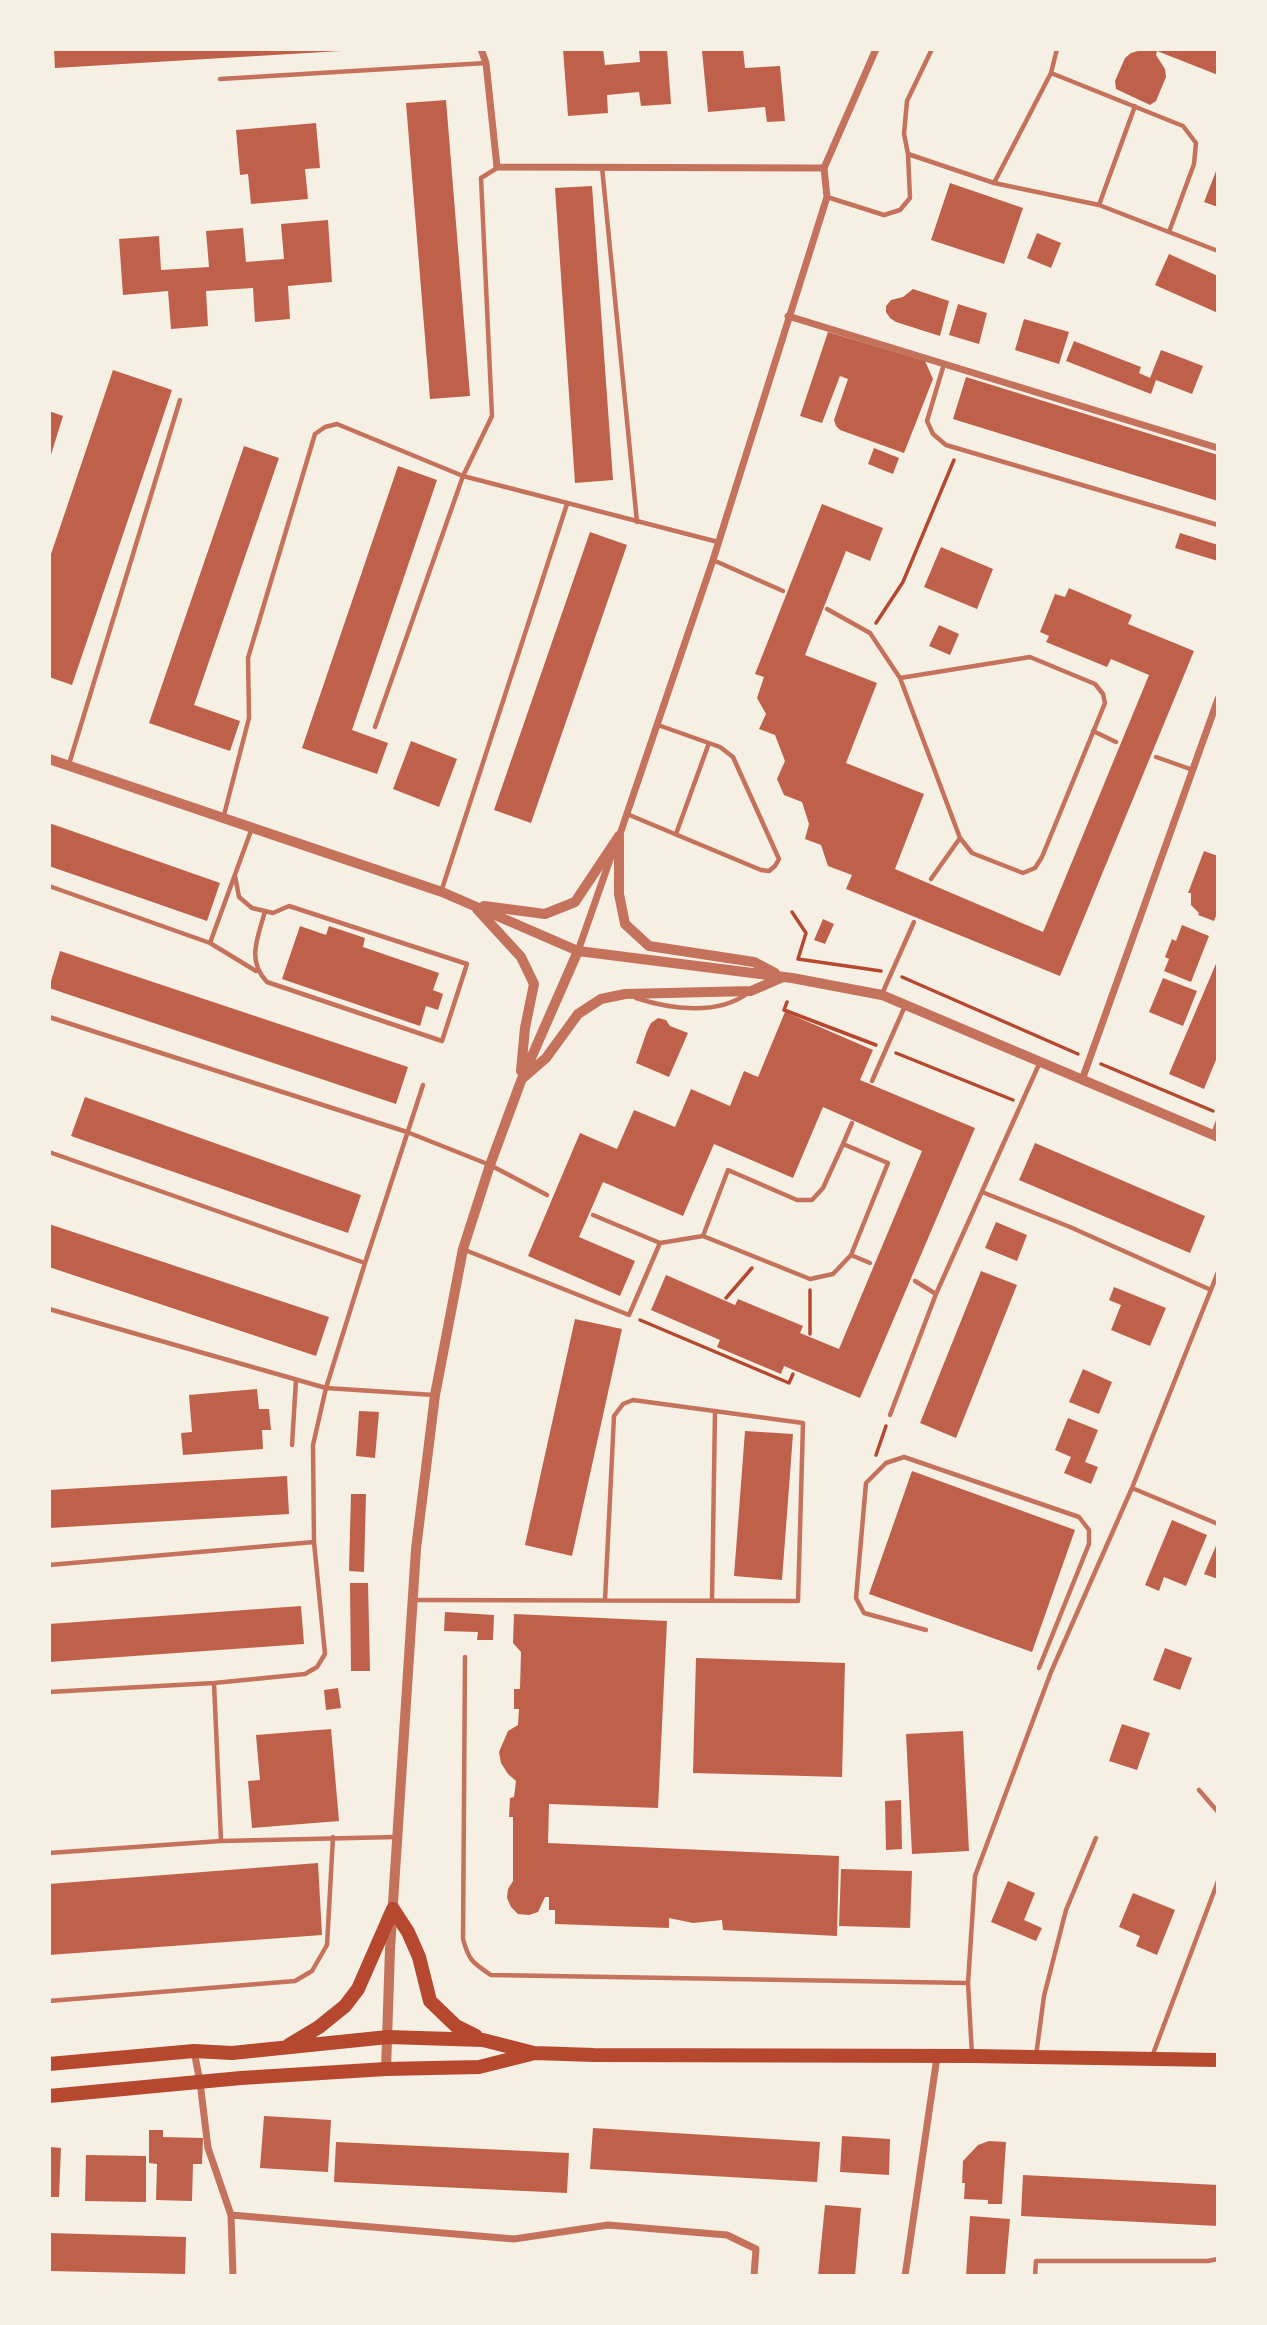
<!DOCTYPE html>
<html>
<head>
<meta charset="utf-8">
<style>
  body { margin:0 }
  #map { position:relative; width:1267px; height:2325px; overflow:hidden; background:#f6efe4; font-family:"Fira Sans",sans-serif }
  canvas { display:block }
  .frame { position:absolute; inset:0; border:51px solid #f6efe4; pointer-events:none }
</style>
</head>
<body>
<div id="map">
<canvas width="1267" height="2325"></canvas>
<div class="frame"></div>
</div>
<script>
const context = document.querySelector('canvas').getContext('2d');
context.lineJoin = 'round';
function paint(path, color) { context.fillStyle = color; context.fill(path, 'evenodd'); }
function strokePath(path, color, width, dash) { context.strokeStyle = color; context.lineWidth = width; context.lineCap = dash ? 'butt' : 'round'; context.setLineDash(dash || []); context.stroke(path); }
const building = new Path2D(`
  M54,49H341V51L55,68Z
  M563,49H603L605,65L640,62L639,51L667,49L671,104L641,106L639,92L607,95L608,113L568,116Z
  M725,49H743L745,68L780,66L785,121L767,122L765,107L708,112L702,51Z
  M1145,49H1218V75L1157,51L1156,55L1165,69L1166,77L1156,101L1150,105L1116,89L1115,81L1125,58L1131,53Z
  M446,100L470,396L430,399L406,103Z
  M316,123L320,168L305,169L308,199L251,204L248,174L240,175L236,130Z
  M1218,166V207L1204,202Z
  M950,183L1023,208L1004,264L931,240Z
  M592,186L613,480L575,483L555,188Z
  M328,220L332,282L288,286L290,319L255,322L253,288L206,291L208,326L171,329L168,291L123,295L119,239L159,236L161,270L209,267L206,231L243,228L246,262L284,259L281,224Z
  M1037,233L1061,243L1051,268L1027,258Z
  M1169,254L1218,276V313L1155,285Z
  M913,289L949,301L940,336L896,322L890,318L886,312V306L891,300L903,297Z
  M958,304L987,313L979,344L949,335Z
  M1024,319L1069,332L1059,364L1015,350Z
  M828,332L925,361L933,379L904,453L840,430L836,426L834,420L848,379L840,376L822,423L800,416Z
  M1074,341L1141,367L1139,373L1150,378L1161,350L1203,366L1192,394L1156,380L1151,394L1066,361Z
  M113,370L172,390L72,685L49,677V560Z
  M966,377L1218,455V501L953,419Z
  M49,411L63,416L50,458H49Z
  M244,446L279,458L194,705L240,721L230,751L149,723Z
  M874,448L899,458L893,474L868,464Z
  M398,466L437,480L352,730L388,743L377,774L302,748Z
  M822,504L883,528L870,561L846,551L805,655L877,683L846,763L924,794L895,869L1043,932L1149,675L1111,659L1107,667L1046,642L1049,636L1040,632L1055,594L1065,597L1069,588L1132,615L1128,624L1194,651L1060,976L846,889L852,875L828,866L821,845L805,839L809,824L802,802L784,795L777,779L785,761L775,735L759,729L766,714L757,698L764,677L755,674Z
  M590,532L627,545L531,823L494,810Z
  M1180,533L1218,545V561L1175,548Z
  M941,547L993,569L977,609L924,587Z
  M939,625L959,634L950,655L929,646Z
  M411,741L457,759L439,807L393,789Z
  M49,823L220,883L207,921L49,866Z
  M1204,851L1218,856V911L1214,921L1198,915L1199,913L1191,905V893H1188Z
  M823,919L834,924L825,944L814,940Z
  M1182,925L1209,936L1191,982L1164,971L1169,959L1165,957L1172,939L1176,941Z
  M300,926L326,935L329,926L365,938L363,947L439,973L433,990L443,994L438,1010L426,1006L420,1026L282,979Z
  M60,951L408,1067L396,1104L49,988Z
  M1218,959V1055L1204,1089L1169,1074Z
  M1163,978L1197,991L1183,1026L1149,1012Z
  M785,1012L873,1050L860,1080L975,1128L860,1398L784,1366L781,1374L717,1347L720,1340L651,1310L666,1275L735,1305L738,1299L803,1326L800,1333L839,1349L922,1151L823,1107L793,1178L714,1144L683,1216L603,1182L579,1237L635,1261L620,1296L528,1256L580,1133L617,1149L634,1110L675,1127L691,1089L730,1106L744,1071L758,1077Z
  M658,1018L666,1020L670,1026L688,1033L669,1077L636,1063L647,1031L651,1023Z
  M85,1097L361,1195L348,1233L71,1136Z
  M1035,1143L1205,1216L1190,1253L1019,1180Z
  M996,1222L1027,1235L1017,1261L985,1248Z
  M49,1224L329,1317L316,1356L49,1267Z
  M981,1271L1017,1285L956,1438L920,1423Z
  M1114,1287L1166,1308L1150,1346L1111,1330L1121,1305L1109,1300Z
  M575,1319L622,1329L572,1556L525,1545Z
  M1083,1369L1112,1382L1099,1414L1069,1402Z
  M257,1389L259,1409H269L271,1430H262L263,1449L183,1455L181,1433L192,1432L189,1395Z
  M359,1411L379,1412L375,1458L356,1456Z
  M1068,1418L1098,1430L1085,1462L1098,1467L1091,1484L1064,1473L1071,1457L1055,1450Z
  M745,1431L793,1434L782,1580L734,1576Z
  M912,1471L1075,1530L1032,1652L869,1594Z
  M287,1476L289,1514L49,1528V1490Z
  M351,1494H366L364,1572L349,1571Z
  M1172,1520L1207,1535L1186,1586L1164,1577L1159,1591L1145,1585Z
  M1218,1541V1579L1204,1574Z
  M350,1583H368L370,1671H351Z
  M301,1606L304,1644L49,1662V1624Z
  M445,1612L494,1615L493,1640H477L478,1632L444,1631Z
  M514,1614L667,1621L658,1808L549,1804L548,1843L839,1856L837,1936L723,1930L722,1920L693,1923L669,1918V1928L555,1924V1910H549V1897H545L538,1912L529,1915L518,1914L511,1907L507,1898L508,1889L513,1881V1817H509L510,1798L514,1797L516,1781L508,1774L501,1763L499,1752L508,1731L518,1725L519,1709H514V1689H520L521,1652L513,1643Z
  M1165,1648L1192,1658L1180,1690L1153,1680Z
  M696,1658L845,1663L842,1777L693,1773Z
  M338,1688L341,1708L326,1710L324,1690Z
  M1122,1724L1150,1733L1137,1770L1109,1761Z
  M331,1729L339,1821L252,1828L248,1781L260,1780L256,1735Z
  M963,1731L969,1851L912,1854L906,1734Z
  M901,1800L902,1849L886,1850L885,1801Z
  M318,1863L322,1935L49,1955V1884Z
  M841,1869L912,1871L910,1928L839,1926Z
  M1008,1881L1035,1893L1024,1920L1042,1928L1036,1941L991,1922Z
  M1133,1893L1175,1910L1157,1955L1136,1946L1140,1936L1119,1927Z
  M264,2116L331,2120L328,2172L260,2168Z
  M593,2128L820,2142L817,2182L590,2169Z
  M149,2130H163V2137L203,2138L202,2164H193L192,2201L156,2200L157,2164L149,2163Z
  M842,2136L890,2139L889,2175L840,2172Z
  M989,2141L1006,2142L1002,2204H988V2200L964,2199L965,2183H962L963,2161L978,2145Z
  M336,2142L569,2153L567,2193L334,2182Z
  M50,2147L61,2148L59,2197H49Z
  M86,2155L146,2156V2202L85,2201Z
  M1023,2175L1218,2185V2226L1021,2216Z
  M825,2205L861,2208L855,2276H818Z
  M970,2216L1010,2219L1005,2276H966Z
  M49,2233L186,2237L185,2274L49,2271Z`);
const path = new Path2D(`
  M876,623L903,582L954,460
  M792,912L806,933L798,959L881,971
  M902,977L1078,1054
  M787,1002L784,1010L876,1045
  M896,1053L1013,1100
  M1101,1064L1213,1111
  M810,1290V1334
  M726,1298L752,1268
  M640,1320L789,1383L793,1374
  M876,1455L886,1426`);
const service = new Path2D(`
  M1051,73L1183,126L1196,143L1194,164L1169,232
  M220,79L486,63
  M908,154L994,183L1099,205L1218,251
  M602,167L637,522
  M994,183L1051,73L1057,49
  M827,197L884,215L900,210L910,198L908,154L904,134L907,101L932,49
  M1099,205L1135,106
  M944,364L927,421L933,434L946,445L1218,525
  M713,560L783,591
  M827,609L870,633L900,678L960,838L972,853L1023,873L1035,868L1042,857L1105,703L1103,694L1095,684L1030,657L900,678
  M375,727L463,476L492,416L481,178L497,168
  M1093,731L1116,742
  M1156,757L1193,770
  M69,764L180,400
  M627,814L761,870L769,871L775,866L779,859L733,757L720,747L658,725
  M224,815L249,718L248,658L315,434L325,427L337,424L463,476L718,542
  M676,834L709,743
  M235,876L239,897L252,908L273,913L289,906L467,964L442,1041L267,982C246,960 258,938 265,911
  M931,879L960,838
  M49,886L210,943L252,828
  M442,889L567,504
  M210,943L256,971
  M882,994L914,922
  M636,998C670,1009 717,1016 748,993
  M49,1017L407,1132L490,1165L547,1195
  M872,1081L905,1006
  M1213,1134L1218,1121
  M843,1144L852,1123
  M49,1152L365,1263L423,1085
  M982,1192L1070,1227L1211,1290
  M593,1215L660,1243L703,1236L810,1279L833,1274L851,1255L888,1163L843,1144L823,1188L812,1200H797L728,1170L703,1236
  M465,1250L629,1315L660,1243
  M851,1255L870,1263
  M915,1281L936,1294
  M49,1309L326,1388L434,1395
  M890,1415L936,1294L1040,1062
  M292,1445L296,1380
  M1132,1488L1218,1524
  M49,1565L314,1542L313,1445L326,1388L365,1263
  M413,1600L798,1601L803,1423L633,1400L623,1404L614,1416L605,1600
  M712,1601L715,1411
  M926,1630L864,1613L856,1598L866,1483L886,1463L904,1457L1079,1517L1089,1530V1544L1039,1668
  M465,1657L463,1939C469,1961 473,1963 491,1975L968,1983
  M214,1683L221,1841
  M49,1692L214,1683L305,1674L317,1667L325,1654L314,1542
  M1199,1790L1218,1812
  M49,1853L221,1841L396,1837
  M49,2001L295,1981L312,1971L327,1945L333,1837
  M1153,2054L1218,1881
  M972,2055L968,1983L975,1876L1051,1672L1132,1488L1218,1272
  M1036,2056L1044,1996L1066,1910L1096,1838
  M1035,2276L1036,2261H1208L1218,2259`);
const minor = new Path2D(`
  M481,49L486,63L497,167L824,168
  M788,316L1218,448
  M619,837L713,560L827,197L824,168L876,49
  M578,951L614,848
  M1082,1080L1218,699
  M194,2051L200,2082L208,2148L231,2215L233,2276
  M231,2215L514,2239L608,2225L727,2235L756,2249L754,2276
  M905,2276L937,2057`);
const tertiary = new Path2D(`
  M49,759L442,892L578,951L792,978L882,995L1218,1137
  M619,836V894L625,924L649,946L754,962L775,973
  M484,906L545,914L575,902L619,836
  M477,909L521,957L534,984L525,1028L521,1071
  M523,1078L546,1058L578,1014L601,999L625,994L751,991L781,978
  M386,2069L390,1949L416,1549L435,1395L463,1249L490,1165L521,1081L578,951`);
const primary = new Path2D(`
  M393,1909L408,1932L419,1957L430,2001L456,2026L476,2036
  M289,2045L319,2027L345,2006L358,1989L393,1909
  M49,2064L194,2051L232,2053L388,2037L483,2040L534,2053L594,2055L972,2056L1218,2060
  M49,2096L241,2078L386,2069L479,2067L531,2054`);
paint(building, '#bf614a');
strokePath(path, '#b5482f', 3.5);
strokePath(service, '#c5725c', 4.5);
strokePath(minor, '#c5725c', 7);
strokePath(tertiary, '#c5725c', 10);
strokePath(primary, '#b5482f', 14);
</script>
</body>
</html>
